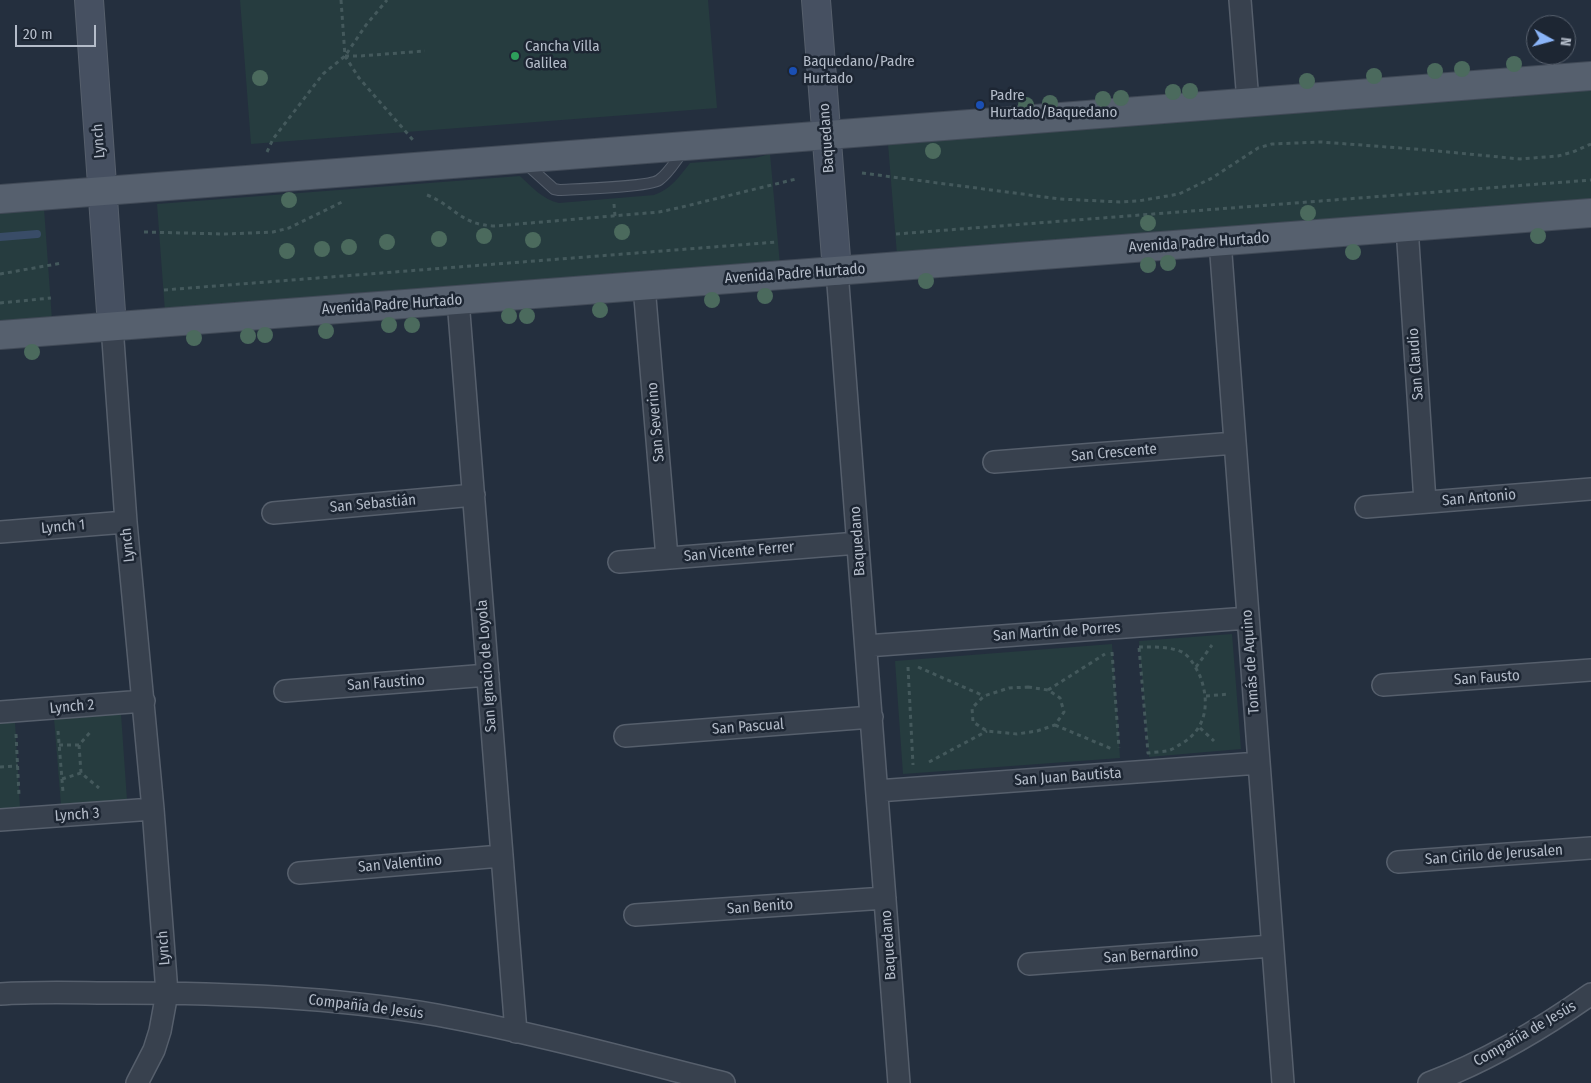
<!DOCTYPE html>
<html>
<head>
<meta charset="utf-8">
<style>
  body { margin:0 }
  #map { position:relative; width:1591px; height:1083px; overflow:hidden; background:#242f3e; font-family:"Fira Sans Condensed",sans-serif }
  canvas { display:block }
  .north { position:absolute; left:1526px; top:15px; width:50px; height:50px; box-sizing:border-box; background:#1d2633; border:1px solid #59626f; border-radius:50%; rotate:97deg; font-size:14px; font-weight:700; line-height:20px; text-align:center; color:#b4bcc9 }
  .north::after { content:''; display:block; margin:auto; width:18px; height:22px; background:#8ab4f8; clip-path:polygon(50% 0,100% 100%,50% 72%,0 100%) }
  .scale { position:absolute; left:15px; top:25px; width:81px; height:22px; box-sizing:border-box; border:2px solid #b4bcc9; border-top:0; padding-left:6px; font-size:15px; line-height:18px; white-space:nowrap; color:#b4bcc9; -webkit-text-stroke:4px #1d2633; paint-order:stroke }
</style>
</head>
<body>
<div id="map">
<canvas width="1591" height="1083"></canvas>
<div class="north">N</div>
<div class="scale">20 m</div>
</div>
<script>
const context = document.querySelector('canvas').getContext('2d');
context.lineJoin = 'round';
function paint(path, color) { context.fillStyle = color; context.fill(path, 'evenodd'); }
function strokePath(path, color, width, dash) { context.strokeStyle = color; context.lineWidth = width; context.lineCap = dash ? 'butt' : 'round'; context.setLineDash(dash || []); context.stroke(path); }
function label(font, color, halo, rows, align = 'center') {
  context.font = font + ' "Fira Sans Condensed",sans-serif'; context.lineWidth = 5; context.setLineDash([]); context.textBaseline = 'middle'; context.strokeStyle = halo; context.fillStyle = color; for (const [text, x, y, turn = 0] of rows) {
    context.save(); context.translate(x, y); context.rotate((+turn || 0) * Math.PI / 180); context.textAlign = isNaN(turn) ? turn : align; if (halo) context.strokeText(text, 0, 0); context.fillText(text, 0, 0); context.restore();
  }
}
const green = new Path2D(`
  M240,0H708L717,108L251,144Z
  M1591,89V200L897,255L888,144Z
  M770,154L780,265L165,312L157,204L520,176C532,187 542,199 559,203L654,195C671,189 679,177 690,163L755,158Z
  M44,208L52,320L0,324V211Z
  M1232,634L1241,749L1149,757L1139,641Z
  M1112,644L1120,758L903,774L895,661Z
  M121,714L127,800L61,805L54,718Z
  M15,722L20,808L0,809V723Z`);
const stream = new Path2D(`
  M0,237L37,234`);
const path = new Path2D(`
  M341,0L345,56L359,78L413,140
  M345,56H360L425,51
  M267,152L273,139L323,74L345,56L366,25L387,0
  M862,173L1060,199L1120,202L1138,201L1179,194L1212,178L1258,148L1272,144L1321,142L1427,150L1520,159L1558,156L1573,152L1591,144
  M427,195C455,206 460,225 495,226L659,212L678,208L796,179
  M614,204L615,216
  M144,232L225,234L273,232L289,228L342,202
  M896,234L1591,180
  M0,274L62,263
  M164,290L777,242
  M0,303L51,298
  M1139,647C1153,647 1168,646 1182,652C1190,656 1196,668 1200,676C1210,702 1207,729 1181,744C1177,746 1172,750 1167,751C1161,752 1154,752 1148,753Z
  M1112,652L1119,748
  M908,667L913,765
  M918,667L984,696
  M1196,667L1212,645
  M1028,687L1048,690L1060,698L1064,712L1055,725L1037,731L1017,734L987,731L973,722L972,708L984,696L1009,688Z
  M1048,690L1105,654
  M1206,696L1230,694
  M1055,725L1112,749
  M1200,728L1214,741
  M58,731L63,792
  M16,734L19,795
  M59,745H79L92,730
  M79,745L81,773
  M929,762L987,731
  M0,767L18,766
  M62,779L81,773L99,788`);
const lane = new Path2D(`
  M524,162L554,189L559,190C577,189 649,187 659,180C669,173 676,160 684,150`);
const street = new Path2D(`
  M1240,0L1248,102
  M1407,227L1425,502
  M1220,241L1283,1083
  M837,271L899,1083
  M644,286L667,558
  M458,300L516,1032
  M112,326L126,522L153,809L167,993L160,1031L154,1050L137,1083
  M994,462L1235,443
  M1366,507L1591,489
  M273,513L474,495
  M0,532L126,522
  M619,562L858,543
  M866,646L1248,618
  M1383,685L1591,670
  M285,691L488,675
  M0,712L144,701
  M625,736L872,717
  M877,791L1259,763
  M0,820L153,809
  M1398,862L1591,848
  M299,873L501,856
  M635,915L885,898
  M1029,964L1272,946
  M0,994C40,991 81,993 121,993C227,993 333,997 437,1015C534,1033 629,1059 724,1083
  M1429,1083C1487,1061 1540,1030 1591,994`);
const secondary = new Path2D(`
  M89,0L112,326
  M816,0L837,271`);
const primary = new Path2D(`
  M0,199L1591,76
  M0,335L1591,213`);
const trees = [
  [1514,64],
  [1462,69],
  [1435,71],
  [1374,76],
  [260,78],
  [1307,81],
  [1190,91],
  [1173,92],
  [1121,98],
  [1103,99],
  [1050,103],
  [1026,105],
  [933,151],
  [289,200],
  [1308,213],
  [1148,223],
  [622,232],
  [484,236],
  [1538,236],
  [439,239],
  [533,240],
  [387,242],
  [349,247],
  [322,249],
  [287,251],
  [1353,252],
  [1168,263],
  [1148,265],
  [926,281],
  [765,296],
  [712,300],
  [600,310],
  [509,316],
  [527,316],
  [389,325],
  [412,325],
  [326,331],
  [265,335],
  [248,336],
  [194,338],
  [32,352]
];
const markers = [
  [515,56,5,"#2e9e5b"],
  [793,71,5,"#1a4fb4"],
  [980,105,5,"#1a4fb4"]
];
const poiNames = [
  ["Cancha Villa",525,47],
  ["Galilea",525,64],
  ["Baquedano/Padre",803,62],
  ["Hurtado",803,79],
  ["Padre",990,96],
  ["Hurtado/Baquedano",990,113]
];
const streetNames = [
  ["Baquedano",827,138,-94],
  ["Lynch",99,141,-94],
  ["Avenida Padre Hurtado",1199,243,-4],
  ["Avenida Padre Hurtado",795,274,-4],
  ["Avenida Padre Hurtado",392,305,-4],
  ["San Claudio",1416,364,-94],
  ["San Severino",656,422,-95],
  ["San Crescente",1114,453,-5],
  ["San Antonio",1479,498,-5],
  ["San Sebastián",373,504,-5],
  ["Lynch 1",63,527,-5],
  ["Baquedano",858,541,-94],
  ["Lynch",128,545,-96],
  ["San Vicente Ferrer",739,552,-5],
  ["San Martín de Porres",1057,632,-4],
  ["Tomás de Aquino",1251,662,-94],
  ["San Ignacio de Loyola",487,666,-94],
  ["San Fausto",1487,678,-4],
  ["San Faustino",386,683,-4],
  ["Lynch 2",72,707,-5],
  ["San Pascual",748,727,-4],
  ["San Juan Bautista",1068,777,-4],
  ["Lynch 3",77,815,-4],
  ["San Cirilo de Jerusalen",1494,855,-4],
  ["San Valentino",400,864,-5],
  ["San Benito",760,907,-4],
  ["Baquedano",889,945,-94],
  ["Lynch",164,948,-94],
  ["San Bernardino",1151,955,-4],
  ["Compañía de Jesús",366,1007,7],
  ["Compañía de Jesús",1525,1034,-30]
];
paint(green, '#263c3f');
strokePath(stream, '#394c67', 8);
strokePath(lane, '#565f6c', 12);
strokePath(street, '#565f6c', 24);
strokePath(secondary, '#565f6c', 30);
strokePath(primary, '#414a57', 30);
strokePath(path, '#44595c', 3, [4, 4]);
strokePath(lane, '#38414e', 10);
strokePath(street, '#38414e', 21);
strokePath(secondary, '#465061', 28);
strokePath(primary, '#56606e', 28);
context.fillStyle = '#4b6a5d';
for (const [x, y] of trees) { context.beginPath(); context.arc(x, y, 8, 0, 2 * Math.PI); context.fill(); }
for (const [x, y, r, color] of markers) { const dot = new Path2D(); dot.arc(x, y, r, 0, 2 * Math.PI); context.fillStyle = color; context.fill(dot); strokePath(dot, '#1d2633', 2); }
label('15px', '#b4bcc9', '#1d2633', poiNames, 'left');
label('15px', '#b4bcc9', '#1d2633', streetNames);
</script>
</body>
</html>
